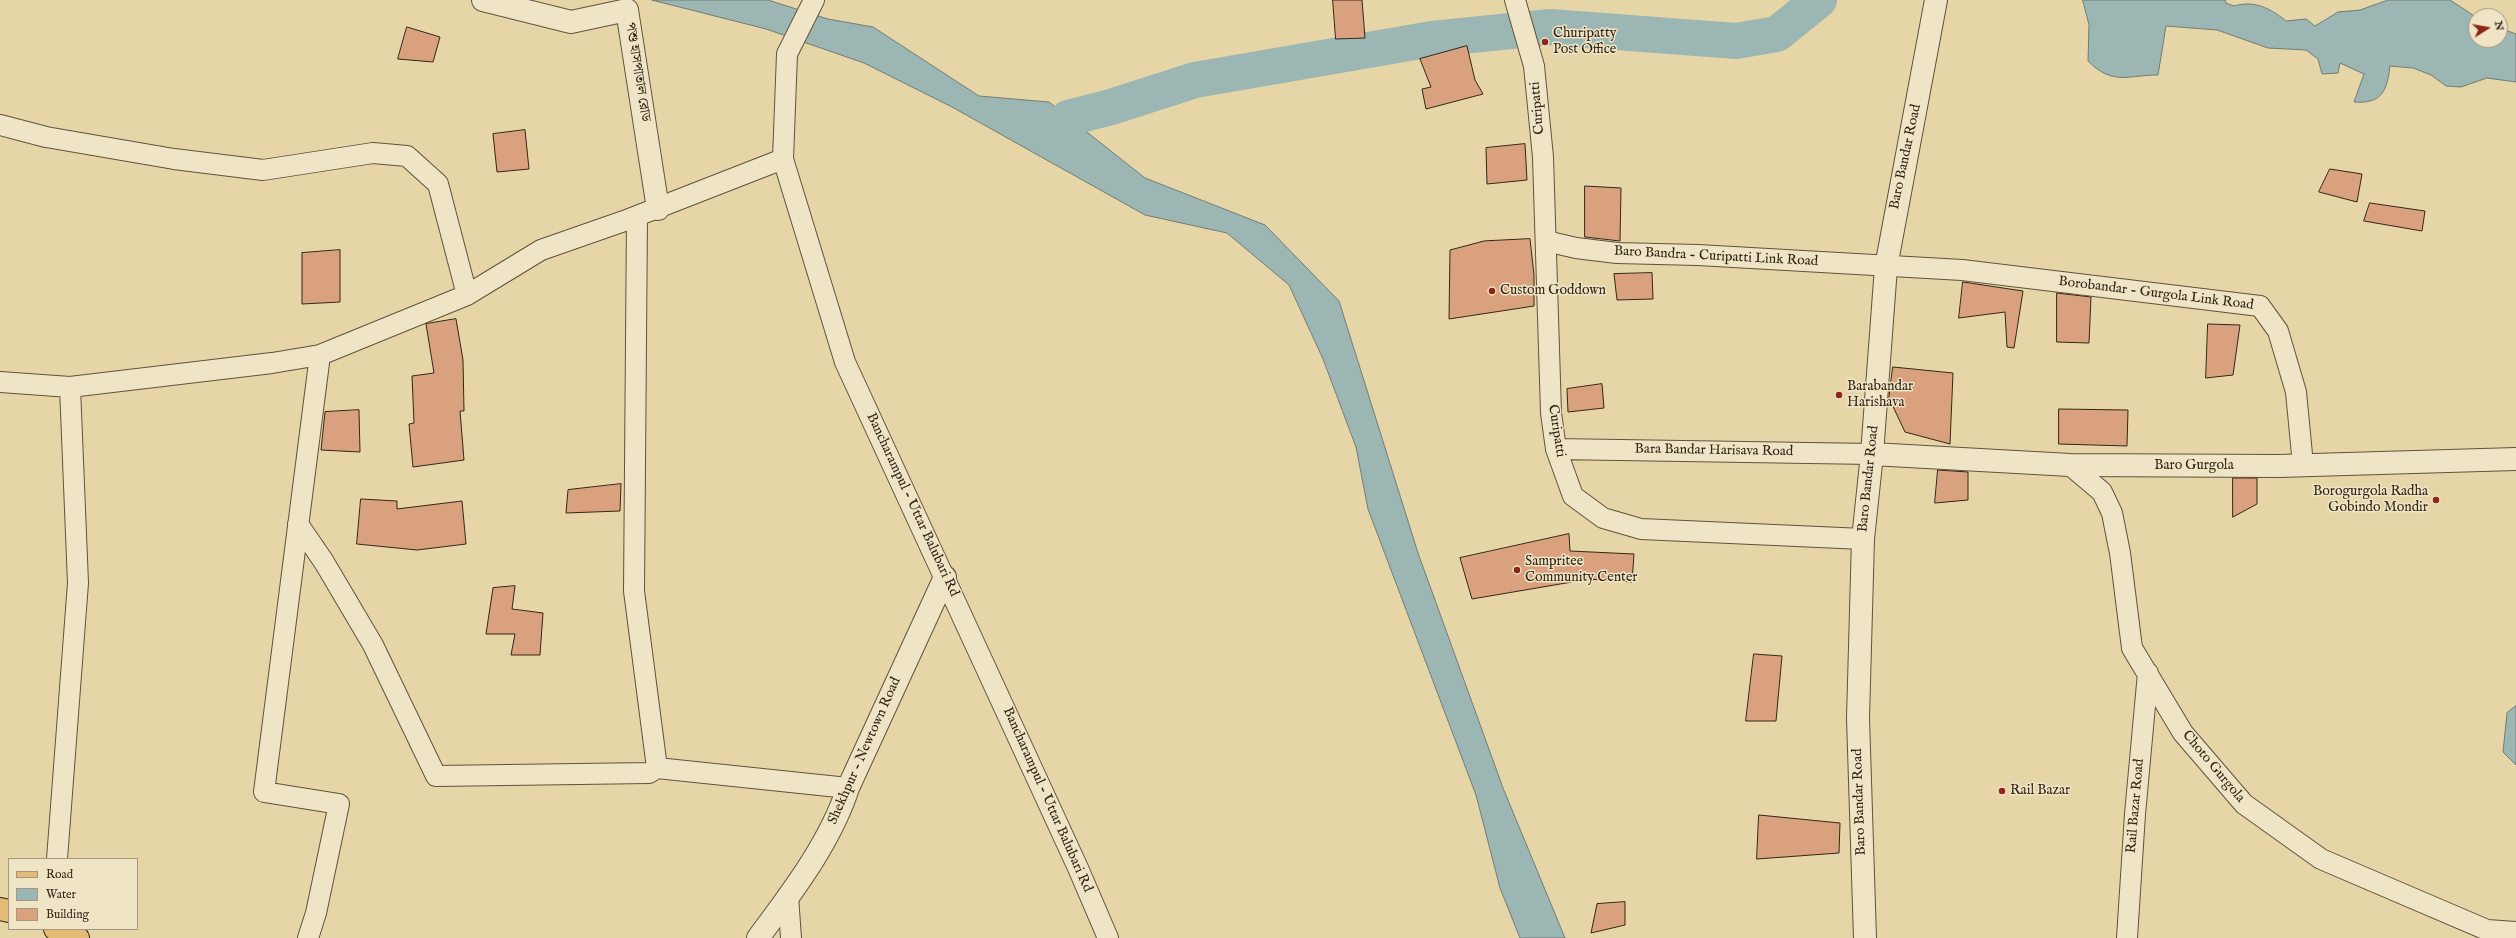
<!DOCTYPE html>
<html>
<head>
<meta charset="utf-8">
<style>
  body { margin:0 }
  #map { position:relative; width:2516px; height:938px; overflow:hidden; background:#e6d6a7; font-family:"IM FELL English",serif }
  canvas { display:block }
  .legend { position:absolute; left:8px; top:858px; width:130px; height:72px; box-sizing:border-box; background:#efe4c6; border:1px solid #a49880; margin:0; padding:5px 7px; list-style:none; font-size:12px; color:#332618 }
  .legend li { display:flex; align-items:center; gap:8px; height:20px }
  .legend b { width:20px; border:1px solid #a49880 }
  .north { position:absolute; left:2468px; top:8px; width:40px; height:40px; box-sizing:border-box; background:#efe4c6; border:1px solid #a49880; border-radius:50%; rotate:79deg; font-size:11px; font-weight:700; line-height:16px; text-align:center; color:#332618 }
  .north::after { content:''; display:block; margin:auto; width:14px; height:18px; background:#8f2418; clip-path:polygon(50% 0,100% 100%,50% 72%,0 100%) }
</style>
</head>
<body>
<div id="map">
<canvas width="2516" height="938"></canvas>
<ul class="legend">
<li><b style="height:5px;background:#e3bb74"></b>Road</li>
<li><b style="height:11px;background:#9bb6b3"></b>Water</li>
<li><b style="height:11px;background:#d9a17d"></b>Building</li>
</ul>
<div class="north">N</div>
</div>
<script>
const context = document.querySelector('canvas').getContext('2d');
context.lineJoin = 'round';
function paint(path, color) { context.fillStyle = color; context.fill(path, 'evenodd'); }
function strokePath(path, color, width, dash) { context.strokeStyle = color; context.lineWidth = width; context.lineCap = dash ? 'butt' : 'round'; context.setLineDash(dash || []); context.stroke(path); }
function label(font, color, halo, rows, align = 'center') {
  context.font = font + ' "IM FELL English","Noto Serif Bengali",serif'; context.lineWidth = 3; context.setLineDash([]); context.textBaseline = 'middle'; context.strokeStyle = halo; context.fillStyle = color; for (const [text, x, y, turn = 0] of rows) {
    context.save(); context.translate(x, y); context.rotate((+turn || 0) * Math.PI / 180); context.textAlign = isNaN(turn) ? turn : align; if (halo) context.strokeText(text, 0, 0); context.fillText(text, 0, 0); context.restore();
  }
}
const water = new Path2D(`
  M652,0H768L828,19L873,27L979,96L1049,102L1145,178L1265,225L1339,301L1418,553L1503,788L1565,938H1520L1500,888L1476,795L1368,509L1356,447L1323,359L1289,285L1227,233L1145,215L952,107L864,63L766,29Z
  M2083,0H2225L2226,3L2234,6C2254,0 2270,8 2286,21L2306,19L2315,26L2338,12L2360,10L2388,0H2450L2476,17V40H2500V28L2516,34V82L2487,78L2461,87L2446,86L2431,75L2413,68L2390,66C2387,91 2382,104 2354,102L2364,74L2340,63L2338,73L2322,74L2318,59L2306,50L2268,48L2217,30L2166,26L2158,75C2128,75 2113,86 2088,61L2089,25Z
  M2516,706V765L2503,752L2507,713Z`);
const river = new Path2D(`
  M1068,118L1111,107L1195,80L1432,39L1550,27L1736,41L1777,34L1819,0`);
const building = new Path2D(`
  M1333,0H1362L1365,38L1336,39Z
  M407,27L440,37L433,62L398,59Z
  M1467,46L1475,80L1483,94L1426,109L1422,89L1431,87L1420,59Z
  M525,130L529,169L497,172L493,134Z
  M1525,144L1527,180L1487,184L1486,148Z
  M2330,169L2362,174L2357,202L2319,192Z
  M1585,186L1621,188L1620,241L1585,237Z
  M2370,203L2425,211L2422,231L2364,221Z
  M1530,239L1534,275V306L1449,319L1450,250L1484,241Z
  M340,250V302L302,304V253Z
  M1652,273L1653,299L1617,300L1614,274Z
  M1963,282L2023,291L2014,348L2007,347L2005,312L1959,318Z
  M2057,293L2091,297L2089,343L2057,342Z
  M456,319L463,360L464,411H460L464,460L413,467L409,424L414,423L412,376L434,373L426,324Z
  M2208,324L2240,325L2233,375L2206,378Z
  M1893,367L1953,373L1950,444L1905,432L1889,398Z
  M1602,384L1604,408L1568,412L1567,389Z
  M2059,409L2128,410L2127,446L2059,444Z
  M359,410L360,452L321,450L325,412Z
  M1938,470L1968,472V500L1935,503Z
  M2233,478H2257V504L2233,517Z
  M621,484L620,511L566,513L568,490Z
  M361,499L397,501V509L462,501L466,544L417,550L357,544Z
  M1569,534L1570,551L1634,554L1632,582L1572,578V582L1472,599L1460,558Z
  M515,586L512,609L543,613L540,655H511L515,634H486L493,588Z
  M1754,654L1782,656L1776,721H1746Z
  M1759,815L1840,823L1839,853L1757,859Z
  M1625,902V925L1591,933L1597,904Z`);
const minor = new Path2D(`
  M814,0L787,54L783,159L845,362L1078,868L1108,938
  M1515,0L1534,66L1543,157L1551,413L1556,449L1573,496L1603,518L1641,529L1863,539
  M0,125L46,137L174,159L263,170L373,153L407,156L438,184L467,295
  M637,216L634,591L657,768L848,788
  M1546,241L1576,248L1617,253L1698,255L1962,270L2260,306L2278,331L2296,392L2303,465
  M0,382L70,387L272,363L320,355L467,295L541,250L624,221L783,159
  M1556,449L1872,454
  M2070,465L2102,492L2112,513L2120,553L2132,648L2183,733L2244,804L2321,859L2487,930L2516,932
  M298,524L324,562L373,645L436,776L649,773L657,768
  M57,859L78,583L70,387
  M788,896L791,938
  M308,938L316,913L339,804L264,792L320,355
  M2127,938L2135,814L2148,673`);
const tertiary = new Path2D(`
  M483,0L571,22L627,10L658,209
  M1872,454L2070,465L2279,466L2516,459
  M758,938C792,892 830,843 848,788L945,577
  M1865,938L1858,718L1863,539L1872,454L1886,267L1936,0`);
const primary = new Path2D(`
  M0,909L9,911
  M55,929L78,938`);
const markers = [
  [1545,42,4,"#8f2418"],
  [1492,291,4,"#8f2418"],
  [1839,395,4,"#8f2418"],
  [2436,500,4,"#8f2418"],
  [1517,570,4,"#8f2418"],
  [2002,791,4,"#8f2418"]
];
const poiNames = [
  ["Churipatty",1553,34],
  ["Post Office",1553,50],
  ["Custom Goddown",1500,291],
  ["Barabandar",1847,387],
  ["Harishava",1847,403],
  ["Borogurgola Radha",2428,492,"right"],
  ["Gobindo Mondir",2428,508,"right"],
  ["Sampritee",1525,562],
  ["Community Center",1525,578],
  ["Rail Bazar",2010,791]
];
const streetNames = [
  ["পশু হাসপাতাল রোড",637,72,81],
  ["Curipatti",1538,108,-95],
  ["Baro Bandar Road",1906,157,-78],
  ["Baro Bandra - Curipatti Link Road",1716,257,3],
  ["Borobandar - Gurgola Link Road",2156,294,7],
  ["Curipatti",1556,431,81],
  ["Bara Bandar Harisava Road",1714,451,1],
  ["Baro Gurgola",2194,466],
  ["Baro Bandar Road",1869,479,-84],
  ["Bancharampul - Uttar Balubari Rd",912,505,65],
  ["Shekhpur - Newtown Road",865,751,-66],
  ["Choto Gurgola",2213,767,50],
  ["Bancharampul - Uttar Balubari Rd",1047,800,66],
  ["Baro Bandar Road",1860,802,-92],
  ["Rail Bazar Road",2136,806,-85]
];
paint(water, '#9bb6b3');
strokePath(water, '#717c75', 1);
strokePath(river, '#9bb6b3', 36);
paint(building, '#d9a17d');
strokePath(building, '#332618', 1);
strokePath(minor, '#60523c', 22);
strokePath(tertiary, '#60523c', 24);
strokePath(primary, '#332618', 24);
strokePath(minor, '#efe4c6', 20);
strokePath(tertiary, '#efe4c6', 22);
strokePath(primary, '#e3bb74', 22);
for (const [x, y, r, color] of markers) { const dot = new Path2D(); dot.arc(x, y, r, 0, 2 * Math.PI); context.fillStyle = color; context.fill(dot); strokePath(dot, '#efe4c6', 1.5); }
label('14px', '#332618', '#efe4c6', poiNames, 'left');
label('14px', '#332618', '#efe4c6', streetNames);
</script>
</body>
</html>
